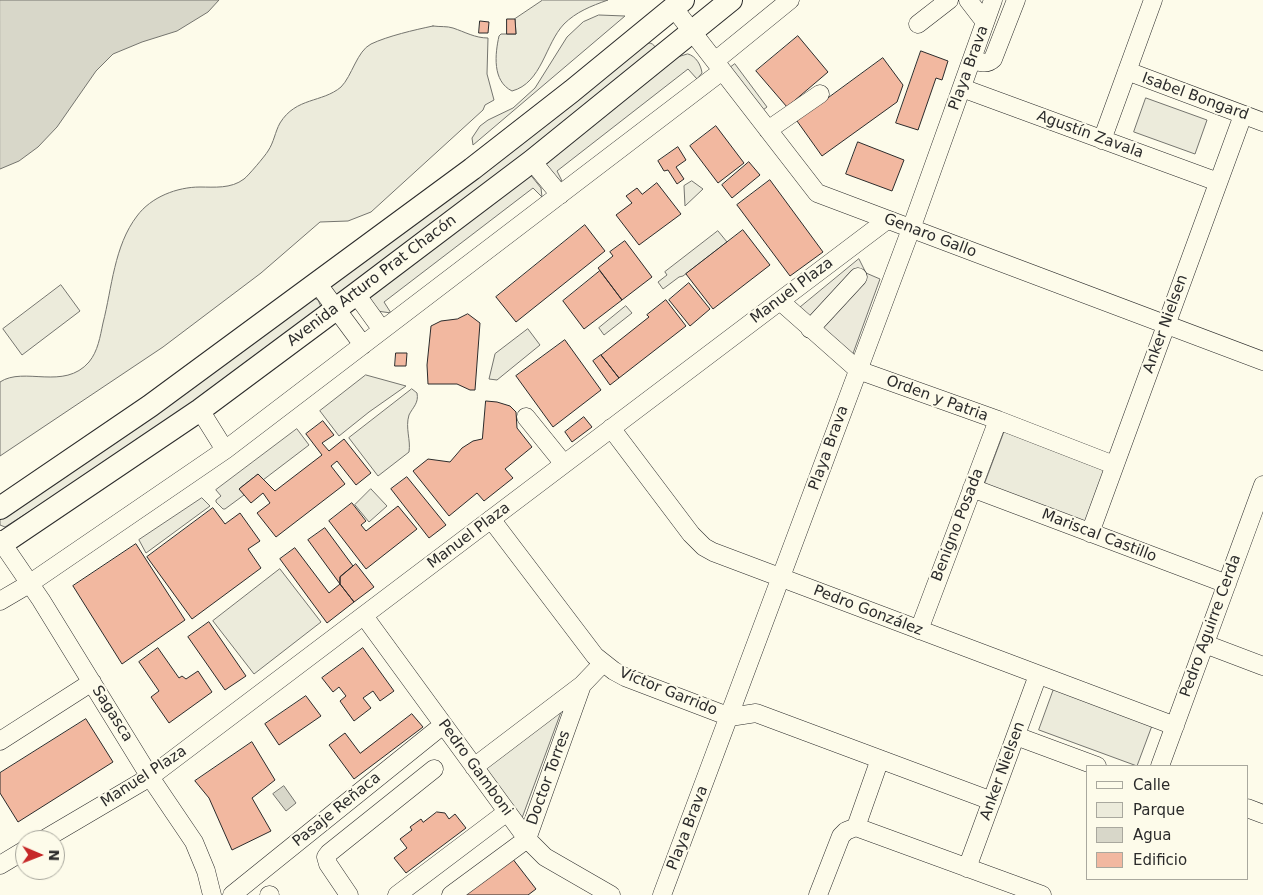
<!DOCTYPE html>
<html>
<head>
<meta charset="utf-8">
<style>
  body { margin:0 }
  #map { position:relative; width:1263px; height:895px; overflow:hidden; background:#fdfbea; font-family:"DejaVu Sans",sans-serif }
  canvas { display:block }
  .legend { position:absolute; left:1086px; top:765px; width:162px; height:115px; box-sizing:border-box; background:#fdfbea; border:1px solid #a9a89e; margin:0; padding:6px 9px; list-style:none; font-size:15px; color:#2b2b2b }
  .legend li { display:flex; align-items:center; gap:10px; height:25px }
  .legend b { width:25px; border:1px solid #a9a89e }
  .north { position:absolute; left:15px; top:830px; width:50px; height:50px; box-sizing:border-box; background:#fdfbea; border:1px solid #a9a89e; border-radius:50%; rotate:91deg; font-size:14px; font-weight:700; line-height:20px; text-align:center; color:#2b2b2b }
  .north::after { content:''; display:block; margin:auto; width:18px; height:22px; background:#c62828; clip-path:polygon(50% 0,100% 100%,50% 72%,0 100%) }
</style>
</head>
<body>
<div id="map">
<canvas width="1263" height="895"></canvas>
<ul class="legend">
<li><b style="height:6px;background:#fdfbea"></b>Calle</li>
<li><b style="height:14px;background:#ecebdb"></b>Parque</li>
<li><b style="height:14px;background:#d8d7c9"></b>Agua</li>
<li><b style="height:14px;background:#f2b8a0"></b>Edificio</li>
</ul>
<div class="north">N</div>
</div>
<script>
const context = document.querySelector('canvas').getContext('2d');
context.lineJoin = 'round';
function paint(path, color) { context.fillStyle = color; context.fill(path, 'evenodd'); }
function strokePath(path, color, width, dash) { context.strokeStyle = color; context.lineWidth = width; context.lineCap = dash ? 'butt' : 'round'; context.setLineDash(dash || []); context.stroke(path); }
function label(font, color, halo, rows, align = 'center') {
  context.font = font + ' "DejaVu Sans",sans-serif'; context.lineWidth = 4; context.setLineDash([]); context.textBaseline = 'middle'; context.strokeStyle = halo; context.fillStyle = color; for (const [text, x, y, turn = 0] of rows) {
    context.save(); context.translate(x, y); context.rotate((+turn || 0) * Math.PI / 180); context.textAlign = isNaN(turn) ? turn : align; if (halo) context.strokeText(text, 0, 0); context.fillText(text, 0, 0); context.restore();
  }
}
const green = new Path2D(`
  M543,0H608C591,6 576,12 564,24C545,44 542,83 512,91C492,81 495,54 499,36L501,34H516L515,19Z
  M599,15L625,16L473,145L472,138L480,126L488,120L513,108L535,88L567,37L583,22Z
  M433,26C440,27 447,26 453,28C465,32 475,38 488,38L487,74L494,100L485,105L483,110L371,212L348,221L320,222L261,273L163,347L0,456V382C24,366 64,391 89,362C98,351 100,337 103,323C112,288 114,246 137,216C151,197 177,187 200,187C214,187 231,189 244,179C248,176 265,156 268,151C274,142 275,132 280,123C296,97 322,103 341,87C352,76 357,51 371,44C388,36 414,30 433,26Z
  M647,43C653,42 656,47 657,52L341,294L336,295L331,287V284Z
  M688,54C696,56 701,65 702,73L697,79L688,69L557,171L562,181H560L547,167L546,163L678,57Z
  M735,64L767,107L759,113L727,70Z
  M1146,98L1207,120L1195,154L1134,132Z
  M529,173L541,188L542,197L533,188L384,302L391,313L377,311L366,295Z
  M692,181L703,189L685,206L684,186Z
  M718,231L727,242L683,276L679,277L663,289L658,282L667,275L665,272Z
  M61,285L80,311L22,355L3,329Z
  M314,298L318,300L322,309L122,453L5,527L0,525V514Z
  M626,306L632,313L604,335L599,328Z
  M528,329L540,345L497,380L489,379L495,354Z
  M366,375L406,386L369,412L339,436L320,411Z
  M412,389L417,393C419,403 413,407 409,415C405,428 411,440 409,452L378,476L349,438Z
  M297,429L309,445L263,480L258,474L240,488L244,495L225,509H223L216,502V500L221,496L216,490Z
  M1005,430L1108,468L1087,524L984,486Z
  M371,489L387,506L369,522L355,505Z
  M202,498L210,506L146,553L139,540Z
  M280,569L321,622L254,674L213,621Z
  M1055,686L1153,723L1137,766L1039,730Z
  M561,712L522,818L485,769Z`);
const parking = new Path2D(`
  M859,259L866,273L880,279L851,359L797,310Z`);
const water = new Path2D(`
  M0,0H219L208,12L177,31L142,42L113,54L96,71L57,127L38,147L19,161L0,169Z
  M284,786L296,803L286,811L273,794Z`);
const building = new Path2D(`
  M507,19H515L516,34H507Z
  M480,21L489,22L488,33H479Z
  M798,36L828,72L787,107L756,71Z
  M921,51L948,61L942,80L936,78L918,130L896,123Z
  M883,58L903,85L897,102L822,156L797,121Z
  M716,126L744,163L718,183L690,146Z
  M858,142L904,160L892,191L846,174Z
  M678,147L686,160L676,167L684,179L677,184L668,170L664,171L658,161Z
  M749,162L760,175L732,198L722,185Z
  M770,180L823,252L790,276L737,205Z
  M657,183L681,214L639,245L616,215L632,203L626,196L637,188L642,194Z
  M585,225L605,251L516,322L496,297Z
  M743,230L770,265L713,309L686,274Z
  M625,241L652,277L622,300L598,268L613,256L610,252Z
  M600,271L622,300L584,329L563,301Z
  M689,283L710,309L690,326L669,300Z
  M666,300L686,326L619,378L601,355L649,317L647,315Z
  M468,314L480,323L475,390H470L457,384H428L427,365L431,326L441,321L457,319Z
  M565,340L601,390L553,427L516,376Z
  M396,353H407L406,366H395Z
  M601,355L619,378L610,385L593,361Z
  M486,401L497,402L510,406L516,412L517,428L532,447L505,469L513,478L484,501L477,493L449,516L413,471L428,459L450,462L462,448L473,441L482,439Z
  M584,417L592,427L572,442L565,432Z
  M323,421L334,435L322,443L329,451L344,439L371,473L356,485L337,461L331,466L345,484L276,537L257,513L270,503L263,493L251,503L239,489L258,474L275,491L322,455L306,434Z
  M407,477L446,525L429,538L391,489Z
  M352,503L366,521L361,525L366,531L398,506L417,529L366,569L329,521Z
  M213,508L225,524L240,513L260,541L248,549L261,568L192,619L147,557Z
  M325,528L353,566L340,577V584L308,540Z
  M136,544L185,620L122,664L73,586Z
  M295,548L329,593L340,584L354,602L327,623L280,559Z
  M356,564L374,587L354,602L340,584V577Z
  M209,622L246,676L225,690L188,637Z
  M158,648L179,678L182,676L186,679L198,671L212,692L169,723L151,697L159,691L139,662Z
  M363,648L394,691L380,701L373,691L363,698L371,708L354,721L340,701L346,696L339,687L333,692L322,678Z
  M306,696L321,716L279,745L265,724Z
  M412,714L423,727L354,779L329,745L345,733L360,753Z
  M86,719L113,762L18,822L0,793V773Z
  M252,742L275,780L252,798L271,831L232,850L209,798L195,781Z
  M437,812L445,813L449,819L455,814L466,828L406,873L394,858L407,848L400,839L412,830L410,827L421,819L423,822Z
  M512,858L536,889L528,895H463Z`);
const minor = new Path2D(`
  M968,0L985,22
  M673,7L817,193L1263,361
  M918,24L949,0
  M972,60C980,62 987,65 993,59L1016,0
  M715,61L790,0
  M1127,71L1263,122
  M962,88L1218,182
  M768,130L820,94
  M1102,140L1153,0
  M532,161L560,195
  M317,283L363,345
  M356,294L382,330
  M780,301L858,370L998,420L1114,465
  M810,329L858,277
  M200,410L225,450
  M526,417L564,464
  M611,428L691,534L704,547L713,552L1175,726
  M972,488L1227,584
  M491,519L595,656L614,671L625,677L730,717L756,713L992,801
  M1090,533L1243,115
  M0,540L41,600L150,777L194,842L206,871L212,895
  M0,601L29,584L225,450L722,71
  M364,616L527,839L545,857L611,895
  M919,630L998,420
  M1205,644L1263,666
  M1016,736L1097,766
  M0,741L92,682
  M1160,766L1263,485
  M474,767L582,685L603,663
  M1247,808L1263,814
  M856,827L1042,895
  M43,840L150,777L887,220
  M0,865L25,850
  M967,868L1038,675
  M232,895L443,725
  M269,895H270
  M349,895L328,864L326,857L329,853L434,769
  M397,895L507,812
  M451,895L527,839L582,685
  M662,895L911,229L993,0
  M818,895L841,836L846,831L856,827L880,759`);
const major = new Path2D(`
  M0,508L150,406L472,169L572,91L683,0
  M0,545L200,410L356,294L532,161L731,0`);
const streetNames = [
  ["Playa Brava",969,68,-70],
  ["Isabel Bongard",1195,97,20],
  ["Agustín Zavala",1090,135,20],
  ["Genaro Gallo",930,236,21],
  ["Avenida Arturo Prat Chacón",372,281,-37],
  ["Manuel Plaza",792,291,-37],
  ["Anker Nielsen",1166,324,-70],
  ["Orden y Patria",937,399,20],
  ["Playa Brava",829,448,-70],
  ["Benigno Posada",958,525,-69],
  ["Manuel Plaza",469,536,-37],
  ["Mariscal Castillo",1099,536,21],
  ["Pedro González",868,611,21],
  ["Pedro Aguirre Cerda",1211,626,-70],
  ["Víctor Garrido",668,692,22],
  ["Sagasca",112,714,58],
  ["Pedro Gamboni",475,768,54],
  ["Anker Nielsen",1003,771,-70],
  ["Manuel Plaza",144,777,-33],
  ["Doctor Torres",549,778,-70],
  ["Pasaje Reñaca",337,810,-39],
  ["Playa Brava",688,828,-69]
];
paint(green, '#ecebdb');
strokePath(green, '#74746e', 1);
paint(parking, '#eceadb');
strokePath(parking, '#74746e', 1);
paint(water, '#d8d7c9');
strokePath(water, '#74746e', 1);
paint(building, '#f2b8a0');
strokePath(building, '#2b2b2b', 1);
strokePath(minor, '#2b2b2b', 19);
strokePath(major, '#2b2b2b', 24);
strokePath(minor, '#fdfbea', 18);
strokePath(major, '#fdfbea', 22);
label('15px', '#2b2b2b', '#fdfbea', streetNames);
</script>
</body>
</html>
